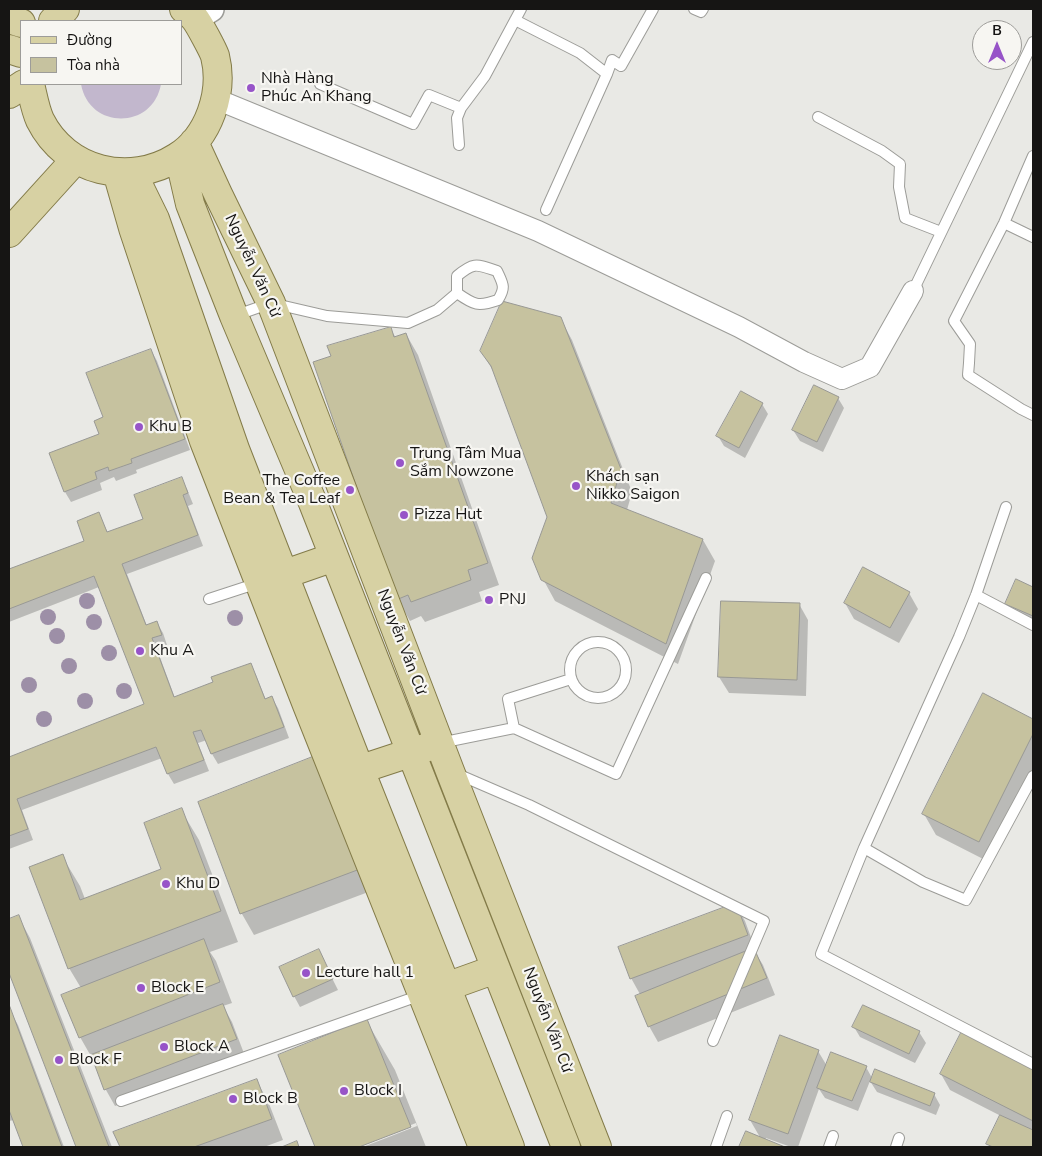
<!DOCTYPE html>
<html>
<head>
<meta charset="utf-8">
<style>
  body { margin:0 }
  #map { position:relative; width:1042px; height:1156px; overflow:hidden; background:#e9e9e5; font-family:"Nunito Sans",sans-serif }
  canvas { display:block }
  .frame { position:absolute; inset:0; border:10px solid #161514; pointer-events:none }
  .legend { position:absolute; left:20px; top:20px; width:162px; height:65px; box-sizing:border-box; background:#f7f6f2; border:1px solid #9d9c99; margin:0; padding:6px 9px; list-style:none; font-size:15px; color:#161514 }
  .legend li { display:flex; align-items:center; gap:10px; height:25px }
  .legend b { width:25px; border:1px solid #9d9c99 }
  .north { position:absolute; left:972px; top:20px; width:50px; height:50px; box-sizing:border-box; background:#f7f6f2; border:1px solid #9d9c99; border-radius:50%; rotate:0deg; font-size:14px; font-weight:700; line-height:20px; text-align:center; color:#161514 }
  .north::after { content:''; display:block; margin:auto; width:18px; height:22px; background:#9754c8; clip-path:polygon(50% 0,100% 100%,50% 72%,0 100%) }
</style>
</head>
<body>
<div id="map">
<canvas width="1042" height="1156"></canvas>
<div class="frame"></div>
<ul class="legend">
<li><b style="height:6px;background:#d7d1a3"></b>Đường</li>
<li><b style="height:14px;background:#c6c29f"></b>Tòa nhà</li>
</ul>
<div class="north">B</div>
</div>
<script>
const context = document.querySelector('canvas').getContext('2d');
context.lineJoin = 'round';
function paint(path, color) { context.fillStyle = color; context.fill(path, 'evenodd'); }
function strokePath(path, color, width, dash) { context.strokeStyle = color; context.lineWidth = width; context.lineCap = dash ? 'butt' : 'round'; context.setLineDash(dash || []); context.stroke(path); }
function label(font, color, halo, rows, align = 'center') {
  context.font = font + ' "Nunito Sans",sans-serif'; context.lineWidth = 4.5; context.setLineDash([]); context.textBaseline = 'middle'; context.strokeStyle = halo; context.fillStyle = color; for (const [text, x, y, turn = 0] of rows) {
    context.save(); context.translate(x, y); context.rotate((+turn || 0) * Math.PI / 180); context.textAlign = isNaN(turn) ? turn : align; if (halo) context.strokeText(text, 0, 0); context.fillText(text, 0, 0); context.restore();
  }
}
const green = new Path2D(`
  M81,84H161C153,130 89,130 81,84Z`);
const shadow = new Path2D(`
  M560,318L572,340L632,492L627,510L703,540L715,561L678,664L555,601L543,579L548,517L495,374L481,351Z
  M390,328L396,338L406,334L418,355L499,585L479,592L482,601L425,622L421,616L410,621L398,600L332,356Z
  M151,350L157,361L190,450L136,470L137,473L116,481L114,477L100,483L102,490L71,502L65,492L100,435L104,418Z
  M838,398L844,408L823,452L800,441L793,430Z
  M762,404L768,414L745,458L724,446L718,436Z
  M181,478L187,489L193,504L188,506L203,546L127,574L147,626L157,623L163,633L167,645L157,649L175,698L215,683L250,664L256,675L266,700L272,698L278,708L289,738L218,764L212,754L207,740L198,743L209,771L174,784L168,774L162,758L22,810L33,840L9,849V758L146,705L99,587L9,622V570L86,541L99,514L108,533L145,519Z
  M1017,581L1033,588V628L1016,620L1007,604Z
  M909,593L918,609L899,643L854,619L845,603Z
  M722,602L799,604L808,620L806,696L729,693L719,677Z
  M983,695L1033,720V779L991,863L936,835L924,814Z
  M315,757L371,891L254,935L242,914L199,803Z
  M181,810L199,840L238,942L210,952L216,961L232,1003L223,1006L232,1022L245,1056L115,1106L106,1090L93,1058H92L80,1037L81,988L69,968L62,856L80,886L85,899L163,870Z
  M736,905L745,921L756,951L755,952L763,965L775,995L658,1042L649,1026L641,996L631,978Z
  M18,916L30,938L112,1147H77L9,970V920Z
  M318,950L338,990L300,1007L294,996Z
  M9,1009L18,1025L64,1147H24L14,1120L9,1121Z
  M366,1020L395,1070L426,1147H363L417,1126L416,1123L356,1147H317L279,1056Z
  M854,1027L919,1032L926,1043L915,1063L860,1037Z
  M818,1051L827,1066L866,1067L872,1078L934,1094L940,1105L936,1115L877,1092L870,1081L858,1111L825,1098L819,1089L798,1147H791L766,1138L765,1141L782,1147H740L746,1133L761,1139L750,1120Z
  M1033,1063V1147H990L988,1144L1001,1116L950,1090L941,1074Z
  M256,1080L268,1101L283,1140L264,1147H121L115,1133Z`);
const building = new Path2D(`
  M502,301L561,317L621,469L611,503L703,539L666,644L541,580L532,558L547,517L491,366L480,351Z
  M391,327L394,337L406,333L488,563L468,570L471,580L411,602L408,595L396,600L313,362L331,356L327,346Z
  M151,349L185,439L131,459L132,463L109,471L108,467L95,472L97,479L64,492L49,453L99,434L94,421L103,417L86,373Z
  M814,385L839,397L817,442L792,430Z
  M741,391L763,403L739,448L716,436Z
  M182,477L188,493L183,495L198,535L122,564L146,625L157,621L162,635L152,638L174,697L213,682L211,677L251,663L265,699L272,696L284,727L211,754L201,730L193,732L204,760L167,774L156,747L17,799L28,829L9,836V757L144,704L94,576L9,609V569L84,541L77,521L99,512L107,532L143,519L134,495Z
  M863,567L910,592L890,628L844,603Z
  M1016,579L1033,587V616L1005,604Z
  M721,601L800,603L797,680L718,677Z
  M983,693L1033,719V734L979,842L922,814Z
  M315,756L360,869L240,914L198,802Z
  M182,808L221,911L68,969L29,867L63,854L80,900L161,869L144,823Z
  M736,903L748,935L630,979L618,947Z
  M19,915L109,1147H76L9,973V919Z
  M204,939L220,982L79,1038L61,995Z
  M754,948L767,978L648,1027L635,996Z
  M319,949L333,979L293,997L279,967Z
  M223,1004L237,1039L104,1090L91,1055Z
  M863,1005L920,1031L909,1054L852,1027Z
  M10,1007L62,1147H23L9,1110V1008Z
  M367,1019L411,1127L359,1147H315L278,1055Z
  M964,1027L1033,1062V1121L940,1074Z
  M780,1035L819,1050L788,1134L749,1120Z
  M831,1052L867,1066L852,1101L817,1088Z
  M875,1069L935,1093L930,1106L870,1082Z
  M257,1079L272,1119L194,1147H120L113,1132Z
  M1000,1115L1033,1130V1147H993L986,1144Z
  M746,1131L785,1147H739Z
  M297,1141L299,1147H282Z`);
const service = new Path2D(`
  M694,9L701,12L703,9
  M515,20L580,53L607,74L546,210
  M607,74L612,60L621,66L653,9
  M320,84L413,124L429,95L461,108L485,76L521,9
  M818,117L882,151L900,164L899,187L905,218L941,232
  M459,145L457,118L461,108
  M1033,156L1004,223L954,321L970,344L969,363L968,375L1021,409L1033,415
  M1004,223L1033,237
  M913,291L1033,42
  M234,316L271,303L327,316L408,323L437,310L457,293V276C474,262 476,264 497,271C503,284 506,287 498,300C478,307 474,305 457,293
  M1006,507L976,595L959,637L864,848L821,954L1033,1064
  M976,595L1033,625
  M209,599L258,583
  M570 670a28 28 0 1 1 56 0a28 28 0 1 1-56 0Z
  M514,728L616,774L706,578
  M440,743L514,728L508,699L571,679
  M455,773L529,805L764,921L713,1041
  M864,848L923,882L966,900L1033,776
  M121,1101L421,995
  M716,1147L727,1116
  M829,1147L833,1136
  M896,1147L899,1138`);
const minor = new Path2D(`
  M216,99L538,231L739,327L804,362L842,379L870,367L913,291`);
const tertiary = new Path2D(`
  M195,19L211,9`);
const primary = new Path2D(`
  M9,19L21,23
  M53,21L65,9
  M9,49L21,53
  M30,84C33,96 35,109 40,120C66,172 130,187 177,157C209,137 224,92 215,56C213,50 199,24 195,19C192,15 188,12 184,9
  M9,94L24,84
  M194,142L218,194L271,303L450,771L597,1147
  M179,156L190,204L234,316L313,503L566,1147
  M117,172L133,228L204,441L307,705L483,1147
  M132,172L155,219L235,449L360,770L510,1147
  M9,233L76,159
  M268,580L334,557
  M343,775L428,747
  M429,993L496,969`);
const trees = [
  [87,601],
  [48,617],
  [235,618],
  [94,622],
  [57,636],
  [109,653],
  [69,666],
  [29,685],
  [124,691],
  [85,701],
  [44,719]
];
const markers = [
  [251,88,5,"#9754c8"],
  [139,427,5,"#9754c8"],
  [400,463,5,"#9754c8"],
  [576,486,5,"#9754c8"],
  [350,490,5,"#9754c8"],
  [404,515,5,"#9754c8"],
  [489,600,5,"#9754c8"],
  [140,651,5,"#9754c8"],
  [166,884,5,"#9754c8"],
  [306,973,5,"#9754c8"],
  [141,988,5,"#9754c8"],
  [164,1047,5,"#9754c8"],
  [59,1060,5,"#9754c8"],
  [344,1091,5,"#9754c8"],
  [233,1099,5,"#9754c8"]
];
const poiNames = [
  ["Nhà Hàng",261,79],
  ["Phúc An Khang",261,97],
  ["Khu B",149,427],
  ["Trung Tâm Mua",410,454],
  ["Sắm Nowzone",410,472],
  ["Khách sạn",586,477],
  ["Nikko Saigon",586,495],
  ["The Coffee",340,481,"right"],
  ["Bean & Tea Leaf",340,499,"right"],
  ["Pizza Hut",414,515],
  ["PNJ",499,600],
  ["Khu A",150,651],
  ["Khu D",176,884],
  ["Lecture hall 1",316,973],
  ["Block E",151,988],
  ["Block A",174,1047],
  ["Block F",69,1060],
  ["Block I",354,1091],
  ["Block B",243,1099]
];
const streetNames = [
  ["Nguyễn Văn Cừ",252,266,65],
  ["Nguyễn Văn Cừ",401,642,69],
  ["Nguyễn Văn Cừ",547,1020,69]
];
paint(green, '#c2b7cd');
paint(shadow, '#0003');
paint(building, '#c6c29f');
strokePath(building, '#989894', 1);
strokePath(service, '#9c9c98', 12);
strokePath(minor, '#9c9c98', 22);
strokePath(tertiary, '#9c9c98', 28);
strokePath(primary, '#837b49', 30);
strokePath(service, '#fff', 10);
strokePath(minor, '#fff', 20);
strokePath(tertiary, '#fff', 25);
strokePath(primary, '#d7d1a3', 28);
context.fillStyle = '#9d8fa7';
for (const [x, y] of trees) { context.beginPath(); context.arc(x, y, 8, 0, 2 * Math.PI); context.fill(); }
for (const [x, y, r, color] of markers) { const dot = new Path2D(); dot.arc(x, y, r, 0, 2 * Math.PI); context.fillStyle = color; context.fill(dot); strokePath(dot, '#f7f6f2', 2); }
label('16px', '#161514', '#f7f6f2', poiNames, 'left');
label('16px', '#161514', '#f7f6f2', streetNames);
</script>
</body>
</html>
